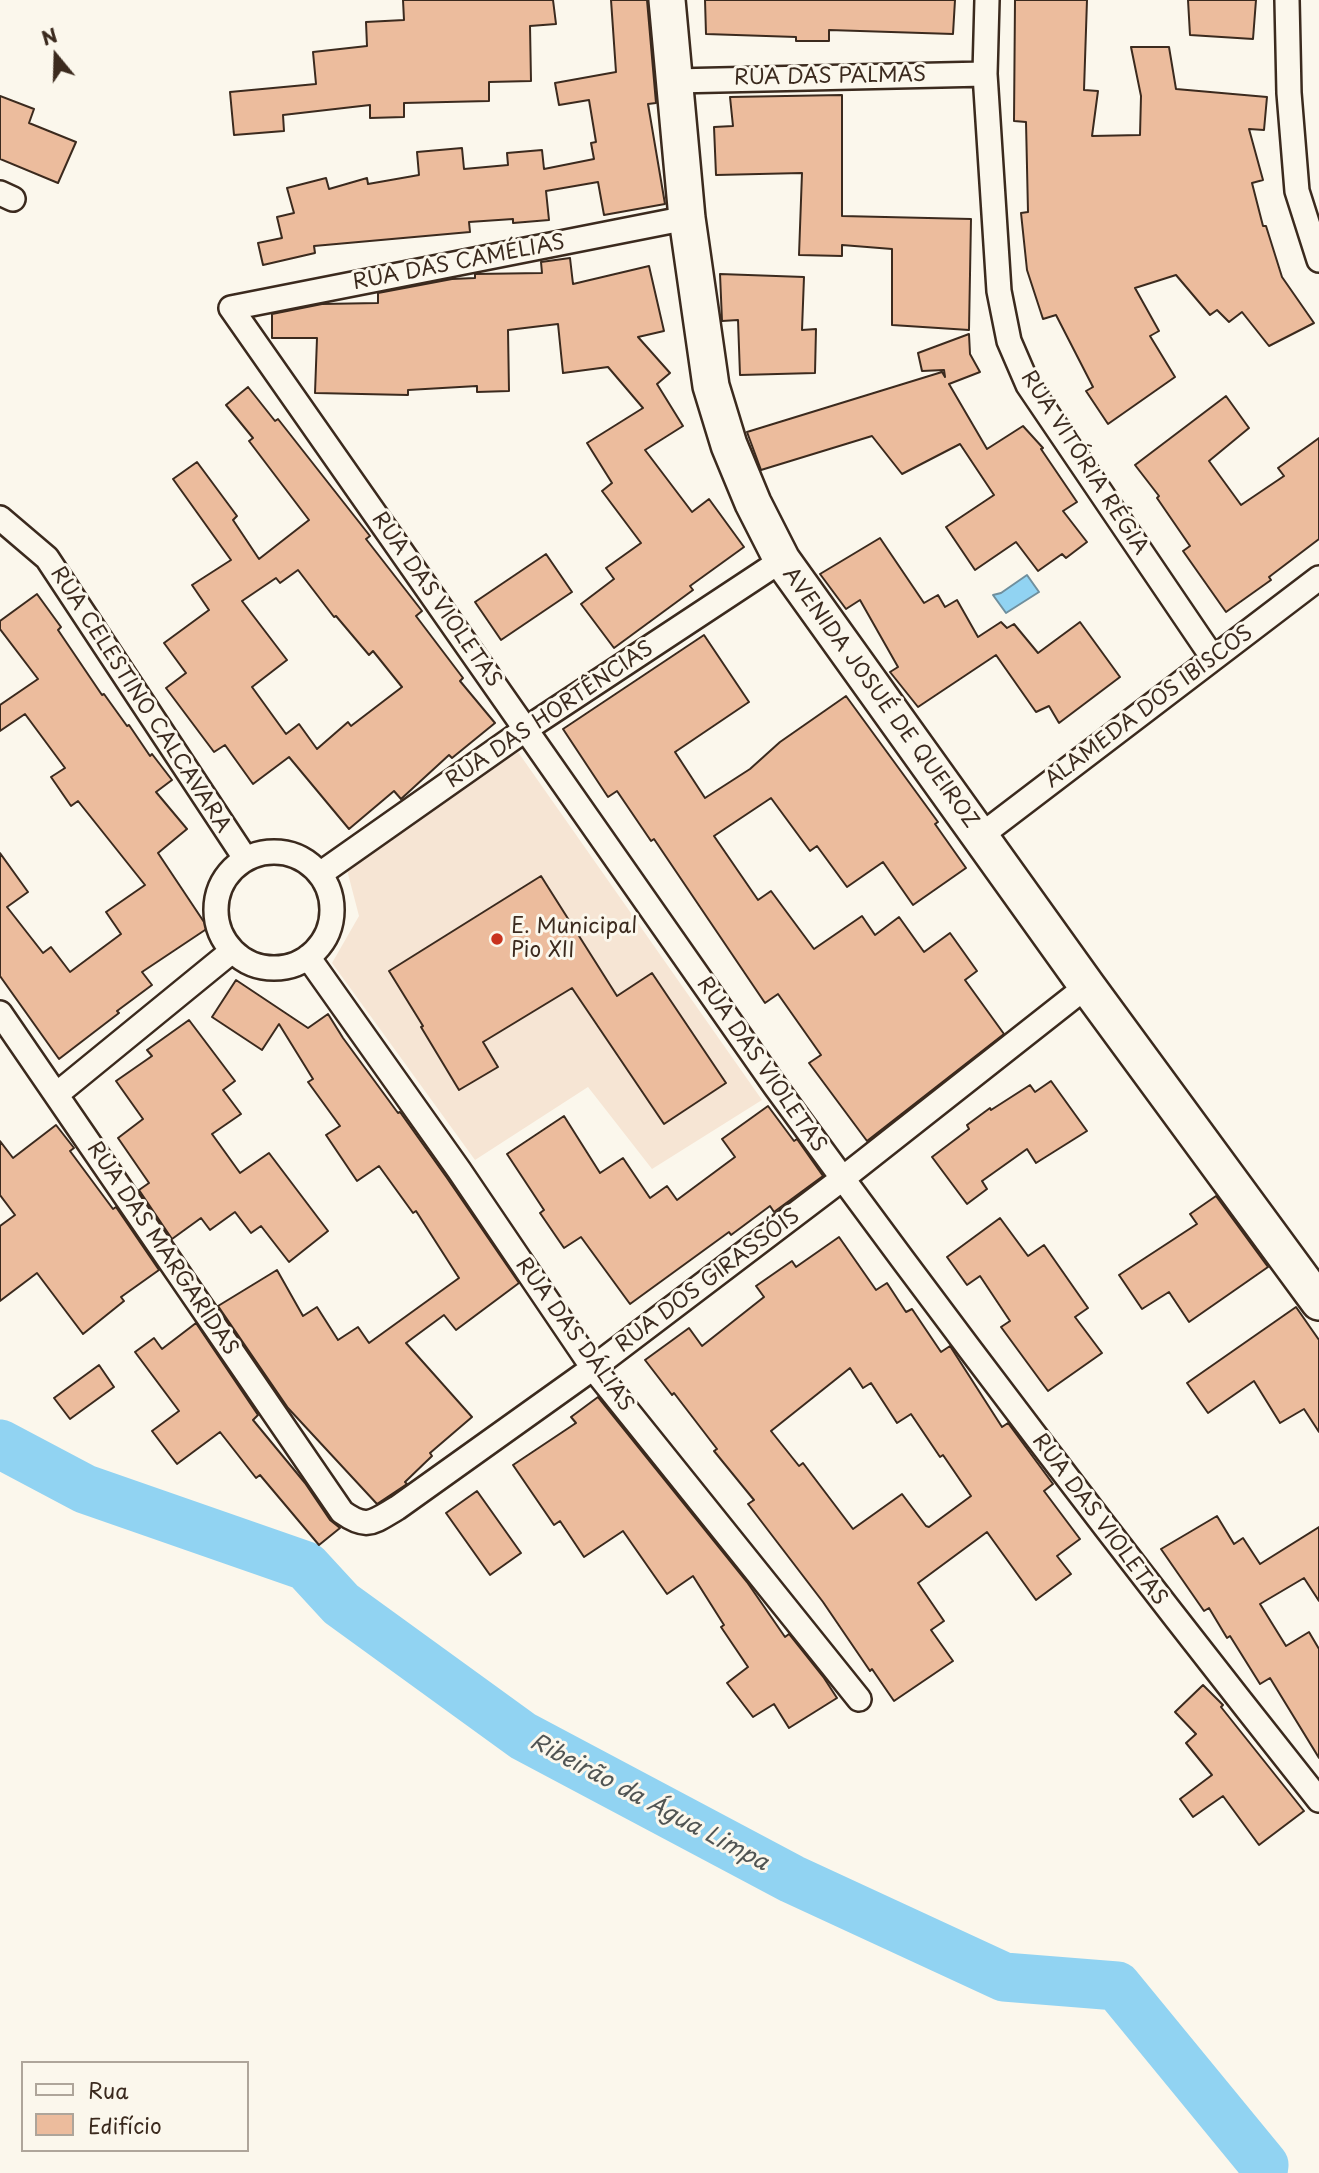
<!DOCTYPE html>
<html>
<head>
<meta charset="utf-8">
<style>
  body { margin:0 }
  #map { position:relative; width:1319px; height:2173px; overflow:hidden; background:#fbf7ec; font-family:"Playpen Sans",sans-serif }
  canvas { display:block }
  .legend { position:absolute; left:21px; top:2061px; width:228px; height:91px; box-sizing:border-box; background:#fbf7ec; border:2px solid #aea59a; margin:0; padding:9px 12px; list-style:none; font-size:21px; color:#3b2a1e }
  .legend li { display:flex; align-items:center; gap:14px; height:35px }
  .legend b { width:35px; border:2px solid #aea59a }
  .north { position:absolute; left:21px; top:21px; width:70px; height:70px; -webkit-text-stroke:5px #fbf7ec; paint-order:stroke; rotate:341deg; font-size:19px; font-weight:700; line-height:28px; text-align:center; color:#3b2a1e }
  .north::after { content:''; display:block; margin:auto; width:24px; height:32px; background:#3b2a1e; clip-path:polygon(50% 0,100% 100%,50% 72%,0 100%) }
</style>
</head>
<body>
<div id="map">
<canvas width="1319" height="2173"></canvas>
<ul class="legend">
<li><b style="height:9px;background:#fbf7ec"></b>Rua</li>
<li><b style="height:19px;background:#ecbc9d"></b>Edifício</li>
</ul>
<div class="north">N</div>
</div>
<script>
const context = document.querySelector('canvas').getContext('2d');
context.lineJoin = 'round';
function paint(path, color) { context.fillStyle = color; context.fill(path, 'evenodd'); }
function strokePath(path, color, width, dash) { context.strokeStyle = color; context.lineWidth = width; context.lineCap = dash ? 'butt' : 'round'; context.setLineDash(dash || []); context.stroke(path); }
function label(font, color, halo, rows, align = 'center') {
  context.font = font + ' "Playpen Sans",sans-serif'; context.lineWidth = 6; context.setLineDash([]); context.textBaseline = 'middle'; context.strokeStyle = halo; context.fillStyle = color; for (const [text, x, y, turn = 0] of rows) {
    context.save(); context.translate(x, y); context.rotate((+turn || 0) * Math.PI / 180); context.textAlign = isNaN(turn) ? turn : align; if (halo) context.strokeText(text, 0, 0); context.fillText(text, 0, 0); context.restore();
  }
}
const built = new Path2D(`
  M518,752L762,1100L652,1169L588,1087L475,1160L332,963L359,916L346,866Z`);
const water = new Path2D(`
  M1027,575L1039,592L1006,613L993,595L1001,593Z`);
const river = new Path2D(`
  M0,1444L85,1489L306,1566L341,1604L523,1736L792,1879L1004,1977L1117,1986L1264,2165L1263,2173`);
const building = new Path2D(`
  M403,0H553L556,24L530,26L531,81L489,82V101L404,103V117L370,118V105L283,115L284,131L234,135L230,92L316,84L313,52L367,46L366,22L404,20Z
  M611,0H647L656,103L648,104L665,204L604,215L598,182L546,191L549,220L513,223V219L469,222L470,232L314,246L315,253L263,265L258,243L282,238L277,217L294,213L287,188L326,178L329,189L367,178L368,184L419,175L417,152L462,148L464,169L508,165L507,153L542,150L544,169L594,159L591,143L596,142L589,100L559,105L555,83L616,72Z
  M705,0H955L953,34L829,30V41H796V37L706,34Z
  M1015,0H1087L1084,90L1098,91L1092,136L1140,135L1141,96L1131,47H1169L1176,89L1267,97L1264,130L1249,129L1263,180L1252,183L1263,226H1266L1282,277L1314,323L1269,346L1242,312L1229,322L1217,310L1210,315L1176,275L1135,288L1159,331L1150,336L1175,377L1108,424L1086,391L1093,387L1056,315L1043,319L1027,270L1021,213L1028,212L1026,122L1014,121Z
  M1188,0H1256L1253,39L1190,35Z
  M842,95V216L971,219L969,330L892,325V249L842,245V256L799,255L802,173L716,175L714,127L733,126L730,97Z
  M0,96L34,109L29,123L76,142L58,183L0,159Z
  M570,258L573,284L649,266L664,331L638,337L670,373L657,384L683,426L645,450L692,512L709,499L744,547L690,586L693,590L614,648L581,604L614,579L606,568L641,543L602,491L612,483L587,443L643,408L608,367L563,373L558,324L508,330L509,391L477,392V386L408,390V395L315,393L317,338H272V314L322,304L378,303V293L452,279L475,278V274L542,273L541,262Z
  M720,274L804,277L802,330L816,329L815,373L740,375L738,320L722,321Z
  M969,334L970,354L980,372L949,384L987,449L1023,426L1043,448L1041,449L1077,502L1063,511L1087,542L1066,558L1062,554L1038,571L1016,542L975,570L946,527L994,495L960,444L902,474L872,436L761,470L747,432L942,372L945,377L944,370L922,371L918,353Z
  M248,387L275,421L278,419L370,536L366,539L422,611L416,616L463,678L460,681L495,723L452,758L449,755L401,799L394,791L349,829L289,757L253,784L225,745L214,752L166,688L186,673L164,643L209,610L192,585L231,560L173,479L197,462L237,516L233,520L259,559L309,520L249,441L253,438L226,405ZM298,570L334,617L336,616L369,655L373,651L402,687L351,726L348,722L317,749L299,724L286,734L252,687L287,660L242,601L276,578L280,583Z
  M1226,396L1249,428L1209,461L1241,505L1284,476L1278,468L1319,438V539L1269,577L1271,580L1226,612L1183,551L1190,546L1157,498L1159,496L1135,465Z
  M880,538L924,603L938,595L945,607L957,600L978,637L1001,622L1007,628L1014,624L1038,653L1080,622L1120,677L1059,723L1049,706L1036,712L996,655L918,707L890,672L898,667L860,600L846,609L820,574Z
  M546,554L572,592L501,640L475,602Z
  M37,594L61,627L58,630L102,695L104,694L127,726L129,725L150,756L152,754L172,780L156,792L187,829L158,853L208,928L142,972L152,985L117,1011L119,1013L59,1059L0,976V853L28,892L7,907L43,953L51,947L70,972L121,934L106,912L145,885L78,801L71,806L51,777L65,768L25,714L0,731V705L38,679L0,629V621Z
  M704,635L749,702L675,752L705,798L750,769L780,742L846,696L938,822L935,824L966,868L913,905L883,862L847,887L817,846L810,851L771,798L714,836L758,900L771,891L814,949L862,916L875,935L899,917L924,952L950,933L977,971L965,980L1004,1034L867,1141L809,1063L821,1055L778,994L765,1003L654,839L651,841L617,791L608,797L563,729Z
  M541,876L617,996L652,973L726,1083L664,1124L572,988L483,1042L498,1067L459,1090L421,1027L423,1026L389,971Z
  M236,980L308,1028L328,1014L343,1038L398,1113L400,1112L447,1178L519,1283L456,1330L444,1315L406,1343L472,1417L430,1453L432,1456L405,1482L407,1484L377,1504L288,1408L218,1306L277,1270L303,1316L317,1307L338,1340L358,1327L369,1343L459,1278L416,1211L413,1213L379,1166L357,1181L326,1135L340,1126L308,1082L313,1079L279,1024L262,1050L212,1017Z
  M189,1020L235,1081L223,1090L241,1114L212,1134L240,1173L269,1153L328,1231L289,1262L261,1226L251,1233L235,1212L210,1230L201,1218L172,1239L139,1190L149,1183L118,1138L143,1119L116,1081L152,1056L147,1050Z
  M1051,1081L1087,1131L1036,1163L1027,1149L982,1181L987,1189L967,1204L932,1157L969,1129L967,1125L990,1108L991,1110L1030,1085L1035,1092Z
  M768,1106L794,1141L797,1139L823,1176L774,1212L770,1206L731,1235L729,1232L630,1304L581,1237L564,1248L540,1213L544,1210L507,1154L564,1116L600,1173L623,1158L650,1198L667,1186L677,1200L735,1157L722,1139Z
  M56,1125L74,1148L70,1151L113,1209L116,1207L159,1270L121,1297L124,1301L83,1334L37,1273L0,1301V1226L15,1215L0,1195V1141L13,1158Z
  M1216,1196L1268,1267L1189,1322L1169,1292L1142,1309L1119,1275L1197,1224L1190,1214Z
  M1000,1218L1028,1256L1044,1245L1088,1308L1075,1317L1102,1353L1048,1391L1001,1327L1010,1321L980,1276L967,1285L947,1257Z
  M839,1237L876,1290L887,1283L906,1312L912,1309L941,1352L950,1346L1002,1427L1008,1423L1053,1484L1044,1491L1080,1539L1057,1556L1071,1574L1036,1600L987,1532L918,1583L944,1621L931,1630L953,1661L894,1701L872,1669L870,1671L823,1602L748,1504L754,1500L714,1451L717,1449L674,1393L672,1395L645,1360L689,1328L702,1346L764,1297L756,1286L792,1261L796,1267ZM850,1368L863,1388L871,1383L897,1423L911,1414L940,1457L943,1455L971,1496L929,1527L926,1526L902,1494L853,1529L803,1463L799,1466L771,1431Z
  M1296,1307L1319,1340V1432L1304,1409L1280,1423L1254,1381L1208,1413L1187,1383Z
  M196,1323L258,1415L253,1420L305,1483L330,1520L340,1528L319,1545L260,1475L256,1478L220,1432L177,1464L152,1431L179,1411L135,1352L154,1338L162,1349Z
  M99,1365L114,1387L70,1419L54,1398Z
  M598,1397L747,1582L785,1637L789,1634L824,1678L837,1698L789,1728L774,1704L753,1717L727,1683L748,1667L721,1627L724,1625L693,1576L667,1594L623,1531L584,1557L560,1521L554,1525L513,1465L576,1423L571,1417Z
  M477,1491L521,1553L490,1575L446,1513Z
  M1217,1516L1234,1544L1243,1538L1260,1564L1319,1527V1601L1304,1578L1260,1604L1286,1646L1309,1632L1319,1649V1758L1270,1678L1260,1684L1230,1636L1227,1638L1209,1608L1204,1611L1161,1549Z
  M1203,1685L1223,1705L1221,1707L1304,1811L1259,1845L1223,1796L1193,1817L1180,1799L1212,1775L1186,1743L1196,1734L1175,1712Z`);
const minor = new Path2D(`
  M987,0L985,74L999,291L1009,341L1028,385L1213,658
  M1287,0L1289,93L1297,191L1319,260
  M675,81L985,74
  M0,193L13,199
  M687,218L231,308L775,1086C951,1328 1133,1566 1319,1800
  M0,518L47,558L245,858
  M979,837L1319,578
  M216 910a58 58 0 1 1 116 0a58 58 0 1 1-116 0Z
  M320,874L526,729L782,560
  M308,957L459,1170L593,1368L859,1699
  M0,1013L342,1512C367,1530 373,1522 397,1508L593,1368L842,1179L1087,986
  M57,1094L232,951`);
const primary = new Path2D(`
  M667,0L687,218L711,386L729,445L753,503L782,560L1087,986L1319,1302`);
const markers = [
  [497,939,7,"#c8321e"]
];
const streetNames = [
  ["RUA DAS PALMAS",830,77,-1],
  ["RUA DAS CAMÉLIAS",459,263,-11],
  ["RUA VITÓRIA RÉGIA",1084,463,57],
  ["RUA DAS VIOLETAS",436,600,55],
  ["AVENIDA JOSUÉ DE QUEIROZ",880,698,54],
  ["RUA CELESTINO CALCAVARA",140,700,57],
  ["ALAMEDA DOS IBISCOS",1149,707,-37],
  ["RUA DAS HORTÊNCIAS",550,715,-34],
  ["RUA DAS VIOLETAS",761,1065,55],
  ["RUA DAS MARGARIDAS",162,1249,56],
  ["RUA DOS GIRASSÓIS",708,1281,-37],
  ["RUA DAS DÁLIAS",574,1335,54],
  ["RUA DAS VIOLETAS",1099,1520,53]
];
const poiNames = [
  ["E. Municipal",511,927],
  ["Pio XII",511,951]
];
const waterNames = [
  ["Ribeirão da Água Limpa",649,1803,28]
];
paint(built, '#f6e5d4');
paint(water, '#91d3f2');
strokePath(water, '#6f8f9d', 2);
strokePath(river, '#91d3f2', 49);
paint(building, '#ecbc9d');
strokePath(building, '#3b2a1e', 2);
strokePath(minor, '#3b2a1e', 28);
strokePath(primary, '#3b2a1e', 40);
strokePath(minor, '#fbf7ec', 23);
strokePath(primary, '#fbf7ec', 35);
for (const [x, y, r, color] of markers) { const dot = new Path2D(); dot.arc(x, y, r, 0, 2 * Math.PI); context.fillStyle = color; context.fill(dot); strokePath(dot, '#fbf7ec', 2.5); }
label('21px', '#3b2a1e', '#fbf7ec', streetNames);
label('21px', '#3b2a1e', '#fbf7ec', poiNames, 'left');
label('italic 23px', '#505453', '#fbf7ec', waterNames);
</script>
</body>
</html>
